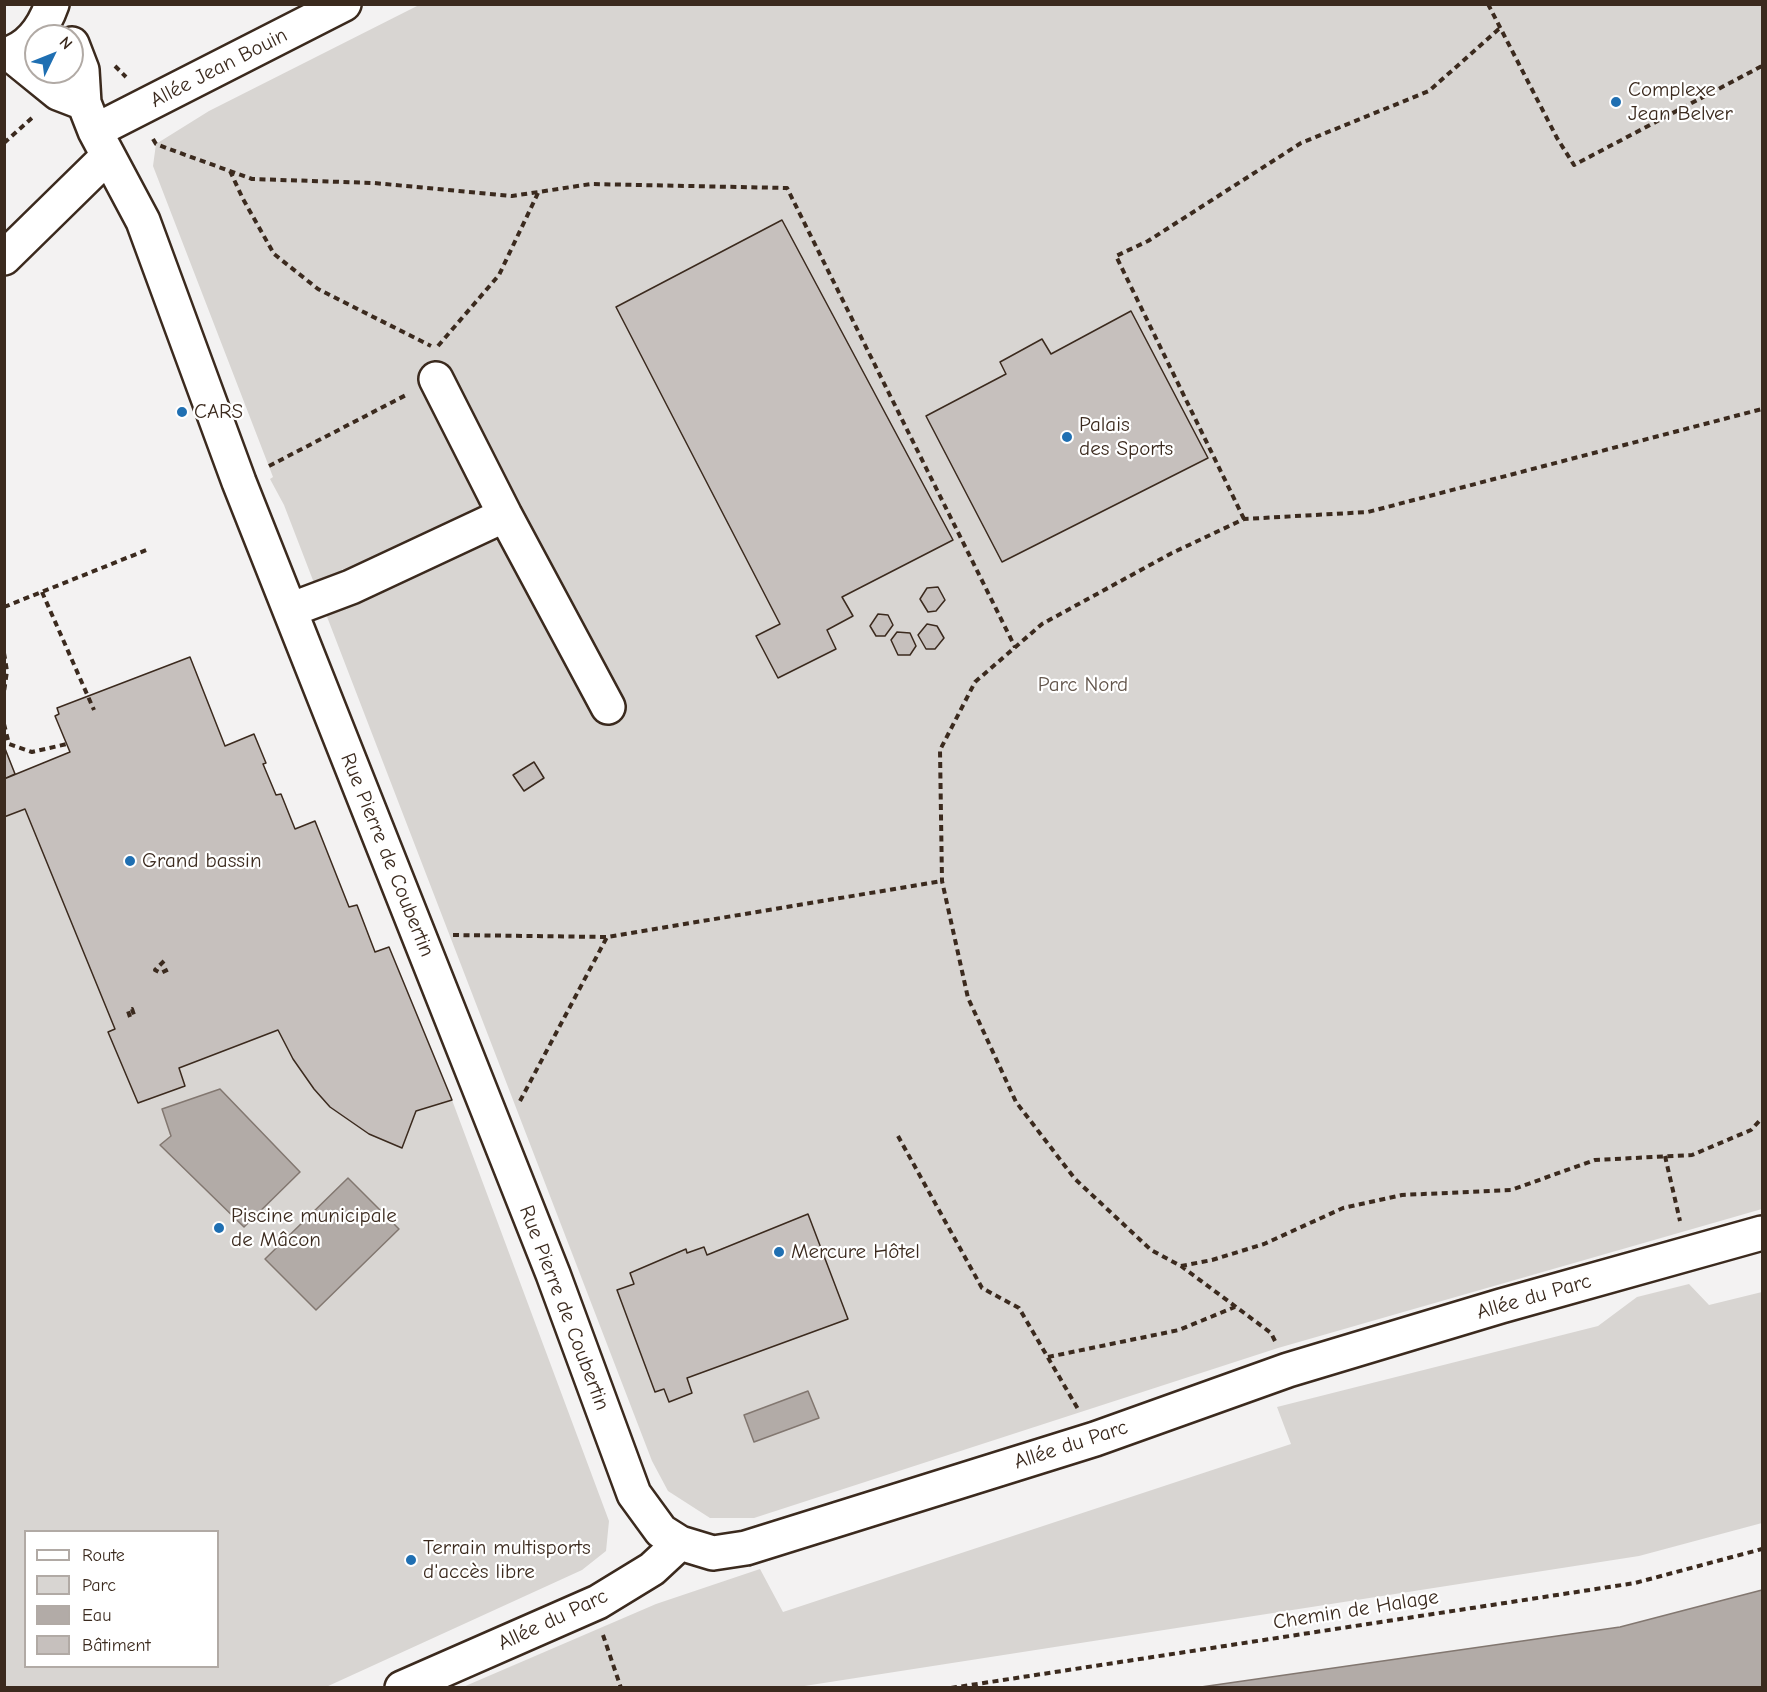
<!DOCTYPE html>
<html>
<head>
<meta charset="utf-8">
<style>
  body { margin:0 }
  #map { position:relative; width:1767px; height:1692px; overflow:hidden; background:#f3f2f2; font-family:"Comic Neue",sans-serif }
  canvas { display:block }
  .frame { position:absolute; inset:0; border:6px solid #3b2a1e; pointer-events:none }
  .legend { position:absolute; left:24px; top:1530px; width:195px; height:138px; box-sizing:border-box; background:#fff; border:2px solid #b1aaa5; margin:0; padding:8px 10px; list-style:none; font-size:18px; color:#3b2a1e }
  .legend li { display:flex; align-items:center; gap:12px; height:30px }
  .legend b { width:30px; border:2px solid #b1aaa5 }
  .north { position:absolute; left:24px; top:24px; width:60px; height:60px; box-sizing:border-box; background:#fff; border:2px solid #b1aaa5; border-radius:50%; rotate:47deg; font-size:16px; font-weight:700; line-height:24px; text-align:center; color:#3b2a1e }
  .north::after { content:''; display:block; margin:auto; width:21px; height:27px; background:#1f6fb2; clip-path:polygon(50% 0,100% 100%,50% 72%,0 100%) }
</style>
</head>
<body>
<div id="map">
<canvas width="1767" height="1692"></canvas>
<div class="frame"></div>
<ul class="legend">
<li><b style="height:8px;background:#fff"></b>Route</li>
<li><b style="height:16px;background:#d8d5d2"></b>Parc</li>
<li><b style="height:16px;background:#b2aba7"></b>Eau</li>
<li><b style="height:16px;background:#c6c0bd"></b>Bâtiment</li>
</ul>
<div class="north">N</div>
</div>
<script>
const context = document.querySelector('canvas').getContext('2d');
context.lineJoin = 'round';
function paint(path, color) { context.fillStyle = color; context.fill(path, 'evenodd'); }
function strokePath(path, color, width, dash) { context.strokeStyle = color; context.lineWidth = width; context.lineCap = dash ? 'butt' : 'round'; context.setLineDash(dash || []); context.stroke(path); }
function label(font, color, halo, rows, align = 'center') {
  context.font = font + ' "Comic Neue",sans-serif'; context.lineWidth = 4.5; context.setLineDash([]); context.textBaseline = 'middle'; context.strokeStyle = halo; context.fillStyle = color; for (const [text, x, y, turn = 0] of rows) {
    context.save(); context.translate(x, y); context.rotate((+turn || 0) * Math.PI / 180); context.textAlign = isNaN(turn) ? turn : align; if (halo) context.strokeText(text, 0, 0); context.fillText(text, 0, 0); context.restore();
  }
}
const green = new Path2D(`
  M419,5H1762V1209L1278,1348L754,1518H710L668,1491L652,1461L284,505L270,479L273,477L153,166L156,144L209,111Z
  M190,657L225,746L254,734L266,763L263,765L276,795L281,794L295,829L349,907L357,905L375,951L389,947L452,1100L609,1521L606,1551L582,1570L326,1687H5L4,746L16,774L70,753L55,716L59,714L57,708ZM26,1532H218V1666H26Z
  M1689,1284L1709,1305L1762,1292V1523L1639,1556L798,1687H463L656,1604L760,1569L783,1612L1291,1444L1277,1407L1598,1326L1637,1297Z`);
const water = new Path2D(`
  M220,1089L300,1172L244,1227L160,1145L171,1136L162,1109Z
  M348,1178L399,1229L316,1310L265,1259Z
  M808,1391L819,1418L754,1442L744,1415Z
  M1762,1590V1687H1201L1620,1627Z`);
const building = new Path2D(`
  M782,220L953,540L842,597L853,616L827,630L836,649L778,678L756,636L780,624L616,307Z
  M1131,311L1208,458L1002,562L926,416L1006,374L1000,362L1042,339L1051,354Z
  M938,587L945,600L936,611L928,612L920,599L927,588Z
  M878,614L888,615L893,625L885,636H876L870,626Z
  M927,624L937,626L944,638L935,649H926L918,635Z
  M897,632L910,633L916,646L910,655H898L891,640Z
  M190,657L225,746L254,734L266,763L263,764L276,795L281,794L295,829L315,821L349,907L357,905L375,952L389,947L452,1100L416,1111L402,1148L369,1134L330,1107L314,1089L293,1059L278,1030L179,1068L185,1086L138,1103L108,1032L115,1029L25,809L4,817V779L70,752L55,716L59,714L57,708Z
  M4,746L15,774L4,779Z
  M534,762L544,778L524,791L513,775Z
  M808,1214L848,1319L687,1378L692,1393L669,1402L664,1389L655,1392L617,1290L634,1284L630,1273L686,1249L687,1253L704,1247L707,1255Z`);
const path = new Path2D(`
  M1488,4L1557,138L1574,165L1762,66
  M115,66L126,77
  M153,139L156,144L169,149L252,179L374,183L512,196L591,184L787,188L1015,647
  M4,143L34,116
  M230,171L243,199L274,254L318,289L431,346
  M438,346L499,275L538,193
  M269,466L406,395
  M1244,519L1116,256L1148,241L1301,143L1429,91L1500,28
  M42,592L94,710
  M4,607L149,549
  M4,653L7,671L4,692
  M4,724L9,744L32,752L67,744
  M453,935L607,937L942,881
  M164,961L155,970L161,973L171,968
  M130,1017L128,1011L132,1009L134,1015
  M520,1101L607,937
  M898,1136L982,1288L1019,1308L1078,1409
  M1665,1156L1680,1221
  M1181,1266L1212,1260L1264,1244L1343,1208L1402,1195L1511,1190L1595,1160L1692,1155L1751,1130L1762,1118
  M1275,1341L1271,1333L1181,1266L1151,1250L1075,1179L1016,1102L968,998L942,881L940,750L975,682L1042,624L1172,553L1244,519L1368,512L1762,409
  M1048,1357L1179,1330L1235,1307
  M603,1635L621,1688
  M951,1688L1635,1583L1762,1549`);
const minor = new Path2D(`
  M10,54L58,93L84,103L82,70L72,44
  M84,103L95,131L143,221L239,482L553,1274L634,1494L661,1531L680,1543L713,1553L746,1548L1095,1439L1288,1370L1501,1306L1762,1233
  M95,131L344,4
  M4,258L108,156
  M436,379L505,515L608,707
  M290,610L351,587L505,515
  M402,1688L598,1602L652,1569L680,1543`);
const major = new Path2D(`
  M4,55C29,49 44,27 52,4`);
const markers = [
  [1616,102,6,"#1f6fb2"],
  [182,412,6,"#1f6fb2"],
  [1067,437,6,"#1f6fb2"],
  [130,861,6,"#1f6fb2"],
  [219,1228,6,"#1f6fb2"],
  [779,1252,6,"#1f6fb2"],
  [411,1560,6,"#1f6fb2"]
];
const streetNames = [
  ["Allée Jean Bouin",219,68,-27],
  ["Rue Pierre de Coubertin",387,855,68],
  ["Allée du Parc",1534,1297,-16],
  ["Rue Pierre de Coubertin",564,1308,69],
  ["Allée du Parc",1071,1445,-18],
  ["Chemin de Halage",1356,1610,-9],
  ["Allée du Parc",553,1620,-25]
];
const poiNames = [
  ["Complexe",1628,90],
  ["Jean Belver",1628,114],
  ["CARS",194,412],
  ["Palais",1079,425],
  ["des Sports",1079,449],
  ["Grand bassin",142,861],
  ["Piscine municipale",231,1216],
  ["de Mâcon",231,1240],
  ["Mercure Hôtel",791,1252],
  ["Terrain multisports",423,1548],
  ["d'accès libre",423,1572]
];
const parkNames = [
  ["Parc Nord",1083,685]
];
paint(green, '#d8d5d2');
paint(water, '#b2aba7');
strokePath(water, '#827770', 1.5);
paint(building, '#c6c0bd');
strokePath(building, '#3b2a1e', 1.5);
strokePath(minor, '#3b2a1e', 38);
strokePath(major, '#3b2a1e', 38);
strokePath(path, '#3b2a1e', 4, [6, 4.5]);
strokePath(minor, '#fff', 33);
strokePath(major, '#fff', 33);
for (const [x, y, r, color] of markers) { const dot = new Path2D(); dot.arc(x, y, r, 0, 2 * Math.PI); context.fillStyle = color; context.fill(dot); strokePath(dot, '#fff', 2); }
label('21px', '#3b2a1e', '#fff', streetNames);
label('21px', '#3b2a1e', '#fff', poiNames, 'left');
label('21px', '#62554b', '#fff', parkNames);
</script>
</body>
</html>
